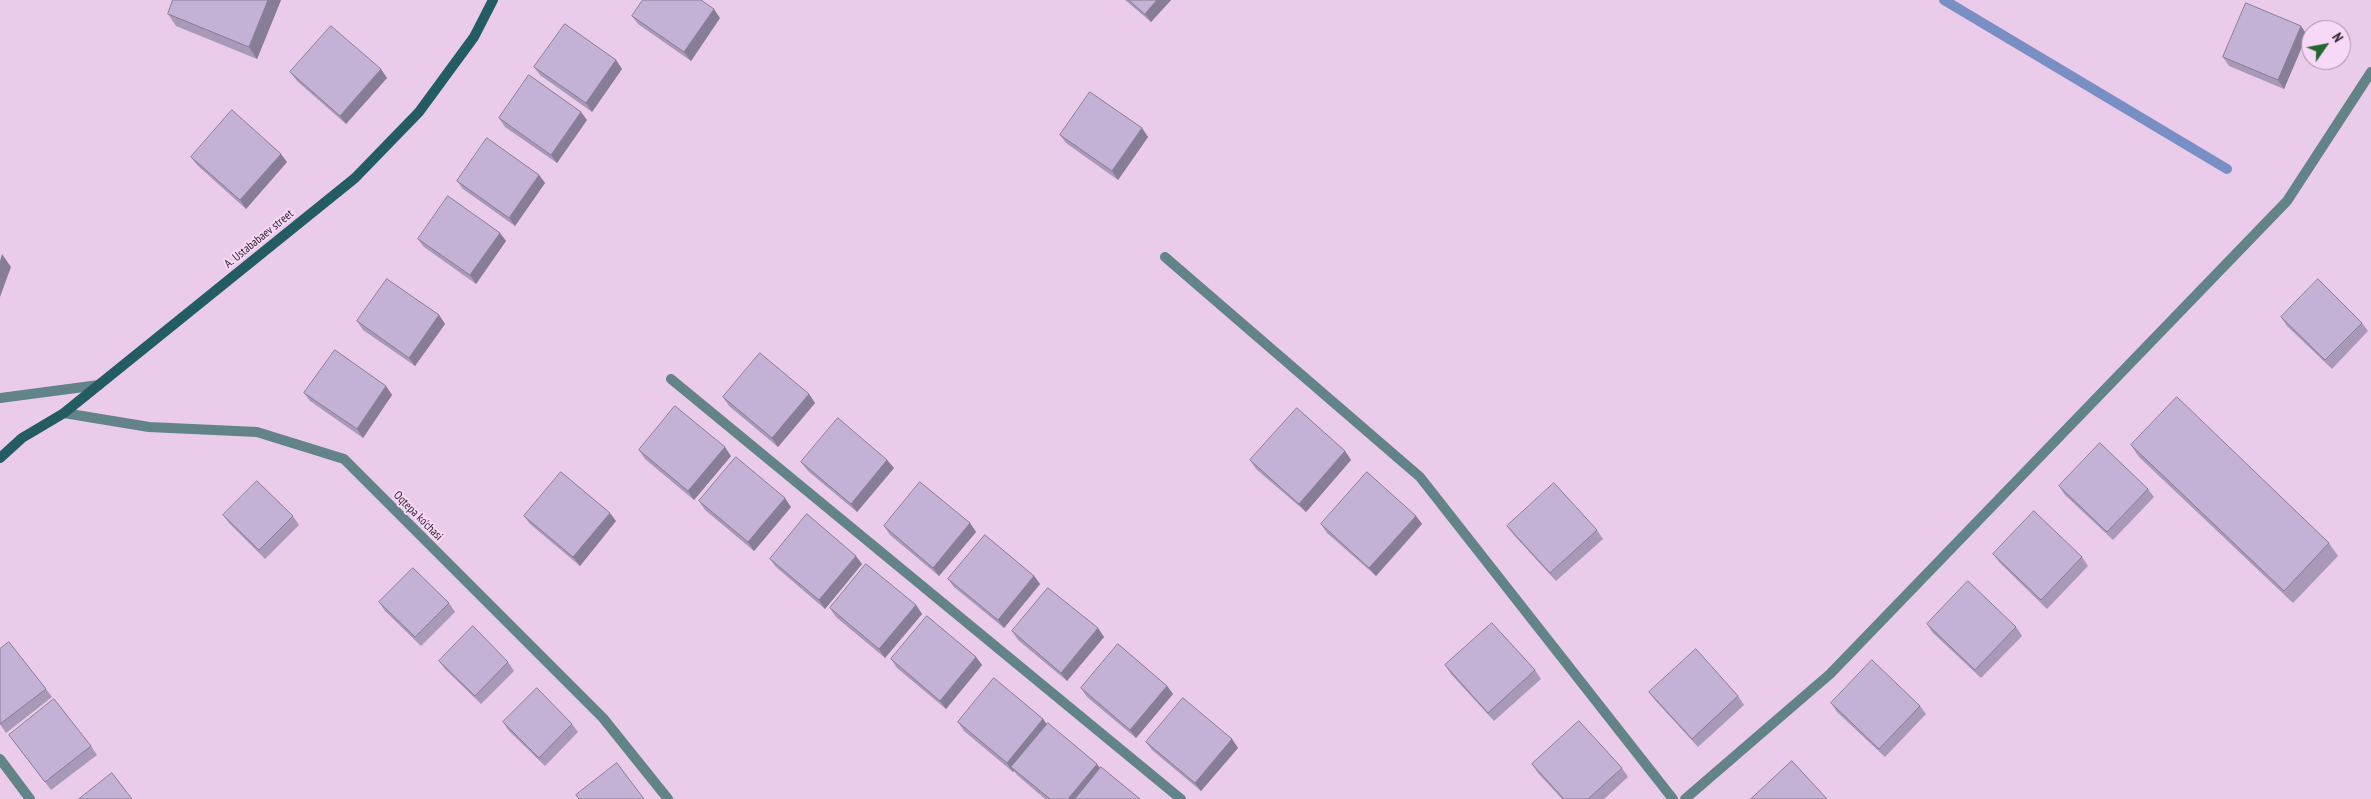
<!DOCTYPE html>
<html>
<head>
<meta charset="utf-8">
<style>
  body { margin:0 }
  #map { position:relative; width:2371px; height:799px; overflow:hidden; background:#eacbe9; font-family:"PT Sans Narrow",sans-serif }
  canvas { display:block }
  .north { position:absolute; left:2301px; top:20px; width:50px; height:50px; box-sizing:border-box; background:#f7d8f6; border:1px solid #a891a7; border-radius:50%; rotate:57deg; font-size:14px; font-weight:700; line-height:20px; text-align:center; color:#312631 }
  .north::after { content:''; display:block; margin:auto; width:18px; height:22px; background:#266731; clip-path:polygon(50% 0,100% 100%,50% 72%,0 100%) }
</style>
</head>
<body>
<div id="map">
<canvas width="2371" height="799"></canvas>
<div class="north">N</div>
</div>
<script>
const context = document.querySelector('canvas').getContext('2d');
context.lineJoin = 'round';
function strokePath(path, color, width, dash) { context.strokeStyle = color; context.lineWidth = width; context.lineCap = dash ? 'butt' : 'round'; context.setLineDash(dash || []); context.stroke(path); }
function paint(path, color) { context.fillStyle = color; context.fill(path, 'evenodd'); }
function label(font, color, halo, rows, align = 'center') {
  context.font = font + ' "PT Sans Narrow",sans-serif'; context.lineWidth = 4; context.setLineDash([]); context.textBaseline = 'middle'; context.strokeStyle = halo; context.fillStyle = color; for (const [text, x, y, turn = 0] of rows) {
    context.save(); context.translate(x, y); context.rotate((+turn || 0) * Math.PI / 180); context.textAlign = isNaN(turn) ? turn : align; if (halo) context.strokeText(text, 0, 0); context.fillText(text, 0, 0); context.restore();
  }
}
const stream = new Path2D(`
  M1944,0L2227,169`);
const street = new Path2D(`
  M1165,257L1420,477L1673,799
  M671,379L1181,799
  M0,398L99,385
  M64,413L149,427L257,432L344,459L603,718L668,799
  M0,759L30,799
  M1685,799L1830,674L2287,201L2371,72`);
const secondary = new Path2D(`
  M0,458L22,438L64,413L355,178L419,112L474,37L493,0`);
const wall = new Path2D(`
  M281,0L257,59L176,26L168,14Z
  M1125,0H1171L1151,22Z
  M632,16L720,18L691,61L638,24Z
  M2301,26L2307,35L2284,89L2229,66L2223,57Z
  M616,60L622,69L592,112L540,75L534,67Z
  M290,72L387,78L346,124L297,81Z
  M499,118L587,120L557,163L505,127Z
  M1142,128L1148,137L1118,180L1066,143L1060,135Z
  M191,157L287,162L246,209L197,165Z
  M539,175L545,183L515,226L463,189L457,181Z
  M500,233L506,241L476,284L424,247L418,239Z
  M439,315L445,324L415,366L363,330L357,321Z
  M2281,317L2362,323L2368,331L2332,369L2287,326Z
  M386,386L392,395L363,438L310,401L304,393Z
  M809,394L815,403L778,447L729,406L723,397Z
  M2131,445L2329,543L2338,556L2293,603L2139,457Z
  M639,450L731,456L694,500L645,459Z
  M1345,451L1351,460L1306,512L1256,469L1250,460Z
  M887,460L894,468L857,512L808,471L801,462Z
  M2059,486L2148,489L2154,497L2113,540L2065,495Z
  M699,501L791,507L754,551L705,510Z
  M223,515L293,516L299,525L265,559L229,523Z
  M524,516L616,521L580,566L530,524Z
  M1416,516L1422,524L1376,576L1327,533L1321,524Z
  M970,523L976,532L939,576L890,535L884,526Z
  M1507,526L1597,530L1603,539L1556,581L1513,534Z
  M1993,554L2082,557L2088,566L2047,609L2000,563Z
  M770,559L862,564L825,609L776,567Z
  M1034,576L1040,584L1004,628L954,587L948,579Z
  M379,602L449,603L455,612L421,646L385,611Z
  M916,605L922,614L885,658L836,617L830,608Z
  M1927,624L2016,627L2022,636L1981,678L1933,633Z
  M1098,628L1104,637L1067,681L1018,640L1012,631Z
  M0,649L46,689L52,697L6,733L0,724Z
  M976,657L982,665L946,709L897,668L891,659Z
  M439,661L508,662L514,671L481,704L445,669Z
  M1445,665L1535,670L1541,679L1494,721L1451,674Z
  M1167,686L1173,694L1136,738L1087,697L1081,688Z
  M1649,692L1738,696L1744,705L1698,747L1655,700Z
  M1831,703L1920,706L1926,714L1885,757L1837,712Z
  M1043,719L1047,724L1100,768L1140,799H1045L1017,775L1014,771L1013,772L964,731L958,722Z
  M503,722L572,724L578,732L545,766L509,731Z
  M9,735L91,746L97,755L51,790Z
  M1232,739L1238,748L1201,791L1152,750L1146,742Z
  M1532,764L1622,768L1628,777L1604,799H1562L1538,773Z`);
const shadedWall = new Path2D(`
  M268,0H281L257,59L249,47Z
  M1157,0H1171L1151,22L1145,14Z
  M714,9L720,18L691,61L684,52Z
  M2301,26L2307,35L2284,89L2278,80Z
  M616,60L622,69L592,112L586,103Z
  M381,69L387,78L346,124L340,116Z
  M581,112L587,120L557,163L551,155Z
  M1142,128L1148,137L1118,180L1112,171Z
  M281,154L287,162L246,209L240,200Z
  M539,175L545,183L515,226L509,218Z
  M500,233L506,241L476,284L470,275Z
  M2,254L11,267L0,297V261Z
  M439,315L445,324L415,366L409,358Z
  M386,386L392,395L363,438L357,429Z
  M809,394L815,403L778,447L772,438Z
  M725,447L731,456L694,500L688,491Z
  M1345,451L1351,460L1306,512L1299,504Z
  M887,460L894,468L857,512L851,504Z
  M785,498L791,507L754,551L748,542Z
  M610,513L616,521L580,566L573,557Z
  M1416,516L1422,524L1376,576L1369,568Z
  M970,523L976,532L939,576L933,568Z
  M856,556L862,564L825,609L819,600Z
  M1034,576L1040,584L1004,628L998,620Z
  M916,605L922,614L885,658L879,649Z
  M1098,628L1104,637L1067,681L1061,673Z
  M976,657L982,665L946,709L940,701Z
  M1167,686L1173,694L1136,738L1130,730Z
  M1043,719L1049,728L1011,767L1014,771L1013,772L1007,763Z
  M1232,739L1238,748L1201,791L1195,783Z
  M1097,764L1103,772L1081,799H1068Z`);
const building = new Path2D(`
  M173,0H268L249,47L168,14Z
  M643,0H701L714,9L684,52L632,16Z
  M1129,0H1157L1145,14Z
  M2246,3L2301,26L2278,80L2223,57Z
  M565,24L616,60L586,103L534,67Z
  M331,26L381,69L340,116L290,72Z
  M529,75L581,112L551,155L499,118Z
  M1090,92L1142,128L1112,171L1060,135Z
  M232,110L281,154L240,200L191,157Z
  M487,138L539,175L509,218L457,181Z
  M448,196L500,233L470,275L418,239Z
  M387,279L439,315L409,358L357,321Z
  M2318,279L2362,323L2325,360L2281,317Z
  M335,350L386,386L357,429L304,393Z
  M760,353L809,394L772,438L723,397Z
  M2177,397L2329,543L2284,591L2131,445Z
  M675,406L725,447L688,491L639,450Z
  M1297,408L1345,451L1299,504L1250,460Z
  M838,418L887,460L851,504L801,462Z
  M2100,443L2148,489L2107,532L2059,486Z
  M736,457L785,498L748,542L699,501Z
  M561,472L610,513L573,557L524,516Z
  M1367,472L1416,516L1369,568L1321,524Z
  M257,481L293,516L259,550L223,515Z
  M920,482L970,523L933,568L884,526Z
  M1554,483L1597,530L1550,573L1507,526Z
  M2034,511L2082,557L2041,600L1993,554Z
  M807,514L856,556L819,600L770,559Z
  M985,535L1034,576L998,620L948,579Z
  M866,564L916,605L879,649L830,608Z
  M413,568L449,603L415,637L379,602Z
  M1968,581L2016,627L1975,670L1927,624Z
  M1048,588L1098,628L1061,673L1012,631Z
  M927,616L976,657L940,701L891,659Z
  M1492,623L1535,670L1488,713L1445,665Z
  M473,626L508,662L475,696L439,661Z
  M9,642L46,689L0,724V649Z
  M1118,644L1167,686L1130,730L1081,688Z
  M1696,649L1738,696L1692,739L1649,692Z
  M1872,660L1920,706L1879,749L1831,703Z
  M994,678L1043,719L1007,763L958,722Z
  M537,688L572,724L539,758L503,722Z
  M1183,698L1232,739L1195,783L1146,742Z
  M54,699L91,746L45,782L9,735Z
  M1579,721L1622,768L1588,799H1564L1532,764Z
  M1048,723L1097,764L1068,799H1050L1011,767Z
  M1792,761L1827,799H1751Z
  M617,763L644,799H579L576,795Z
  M1101,767L1140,799H1075Z
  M112,773L132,799H79Z`);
const streetNames = [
  ["A. Ustababaev street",259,239,-39],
  ["Oqtepa ko'chasi",418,516,45]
];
strokePath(stream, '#788fc5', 10);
strokePath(street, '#628388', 10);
strokePath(secondary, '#245c63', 10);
paint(wall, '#a899b8');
paint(shadedWall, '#887d96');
paint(building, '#c3b2d6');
strokePath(building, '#887d96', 1);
label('12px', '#312631', '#f7d8f6', streetNames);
</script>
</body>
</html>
